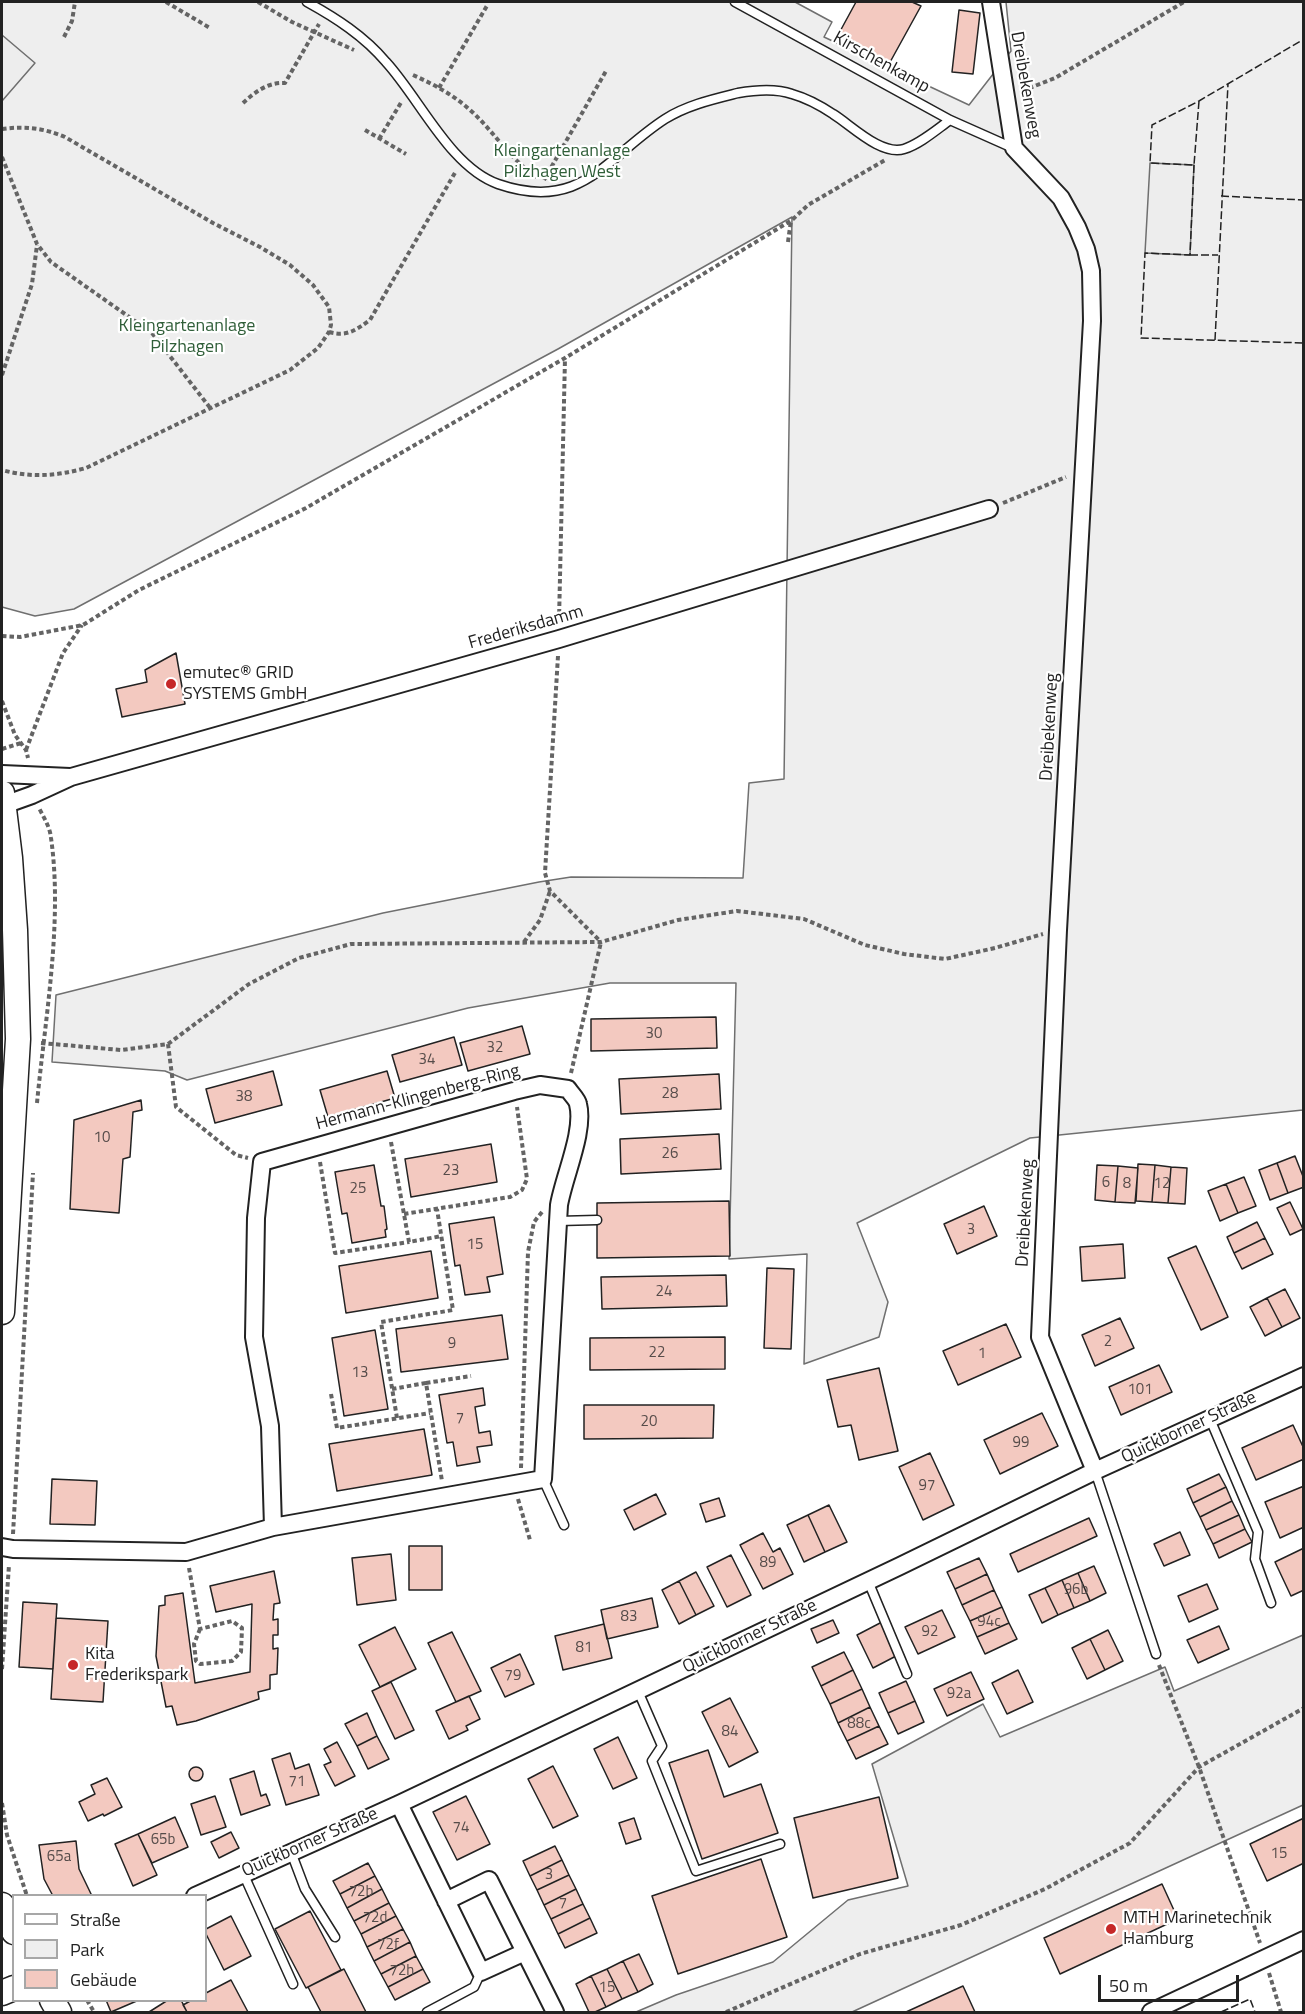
<!DOCTYPE html>
<html>
<head>
<meta charset="utf-8">
<style>
  body { margin:0 }
  #map { position:relative; width:1305px; height:2014px; overflow:hidden; background:#fff; font-family:"Titillium Web",sans-serif }
  canvas { display:block }
  .frame { position:absolute; inset:0; border:3px solid #222; pointer-events:none }
  .legend { position:absolute; left:12px; top:1894px; width:195px; height:108px; box-sizing:border-box; background:#fff; border:2px solid #a7a7a7; margin:0; padding:8px 10px; list-style:none; font-size:18px; color:#222 }
  .legend li { display:flex; align-items:center; gap:12px; height:30px }
  .legend b { width:30px; border:2px solid #a7a7a7 }
  .scale { position:absolute; left:1098px; top:1975px; width:141px; height:27px; box-sizing:border-box; border:3px solid #222; border-top:0; padding-left:8px; font-size:18px; line-height:21px; white-space:nowrap; color:#222; -webkit-text-stroke:4px #fff; paint-order:stroke }
</style>
</head>
<body>
<div id="map">
<canvas width="1305" height="2014"></canvas>
<div class="frame"></div>
<ul class="legend">
<li><b style="height:8px;background:#fff"></b>Straße</li>
<li><b style="height:16px;background:#eee"></b>Park</li>
<li><b style="height:16px;background:#f3c9c0"></b>Gebäude</li>
</ul>
<div class="scale">50 m</div>
</div>
<script>
const context = document.querySelector('canvas').getContext('2d');
context.lineJoin = 'round';
function paint(path, color) { context.fillStyle = color; context.fill(path, 'evenodd'); }
function strokePath(path, color, width, dash) { context.strokeStyle = color; context.lineWidth = width; context.lineCap = dash ? 'butt' : 'round'; context.setLineDash(dash || []); context.stroke(path); }
function label(font, color, halo, rows, align = 'center') {
  context.font = font + ' "Titillium Web",sans-serif'; context.lineWidth = 4.5; context.setLineDash([]); context.textBaseline = 'middle'; context.strokeStyle = halo; context.fillStyle = color; for (const [text, x, y, turn = 0] of rows) {
    context.save(); context.translate(x, y); context.rotate((+turn || 0) * Math.PI / 180); context.textAlign = isNaN(turn) ? turn : align; if (halo) context.strokeText(text, 0, 0); context.fillText(text, 0, 0); context.restore();
  }
}
const green = new Path2D(`
  M2,2H795L832,22L824,37L969,105L1011,51L1006,2H1303V1110L1030,1138L857,1223L888,1302L879,1337L804,1364L807,1254L729,1259L736,983H610L468,1008L187,1080L165,1071L52,1062L56,995L383,913L539,882L571,877L743,878L749,783L784,779L792,217L558,349L74,609L35,616L2,607Z
  M1303,1635V1805L852,2012H636L676,1995L773,1962L848,1900L908,1886L872,1764L983,1704L1000,1737L1165,1667L1174,1691Z`);
const parking = new Path2D(`
  M2,35L35,63L2,101Z
  M1150,163L1194,165L1190,255L1145,253Z`);
const building = new Path2D(`
  M856,2H912L921,6L889,64L838,35Z
  M959,10L980,13L973,74L952,72Z
  M176,653L185,704L122,717L116,689L147,682L145,670Z
  M716,1017L717,1048L591,1051V1019Z
  M522,1026L530,1054L468,1071L460,1043Z
  M454,1037L462,1065L400,1082L392,1055Z
  M273,1071L282,1105L215,1123L206,1089Z
  M387,1071L395,1098L328,1117L320,1090Z
  M719,1074L721,1109L621,1114L619,1079Z
  M141,1100L142,1110L133,1112L130,1157L123,1159L119,1213L70,1209L74,1120Z
  M719,1134L721,1169L621,1174L620,1139Z
  M491,1144L497,1182L411,1197L405,1159Z
  M1295,1156L1304,1179V1187L1288,1193L1277,1163Z
  M1277,1163L1288,1193L1270,1200L1259,1170Z
  M1138,1164L1155,1165L1152,1202L1136,1201Z
  M374,1165L381,1206H384L387,1229L385,1230L386,1237L352,1243L347,1213L342,1214L335,1172Z
  M1097,1165L1118,1166L1115,1202L1095,1200Z
  M1155,1165L1171,1167L1168,1203L1152,1202Z
  M1118,1166L1138,1168L1135,1203L1115,1202Z
  M1171,1167L1187,1168L1185,1204L1168,1203Z
  M1244,1177L1256,1206L1238,1213L1226,1184Z
  M1226,1184L1238,1213L1220,1221L1208,1191Z
  M729,1201L730,1256L597,1258V1203Z
  M1290,1202L1303,1229L1290,1235L1277,1208Z
  M984,1206L997,1236L957,1254L944,1224Z
  M494,1217L503,1274L487,1277L490,1292L465,1295L460,1265L455,1266L449,1224Z
  M1257,1222L1265,1238L1234,1253L1227,1237Z
  M1265,1238L1273,1254L1242,1269L1234,1253Z
  M1123,1244L1125,1278L1082,1281L1080,1247Z
  M1196,1246L1228,1317L1201,1330L1168,1258Z
  M431,1251L438,1298L346,1313L339,1266Z
  M767,1268L794,1269L791,1349L764,1348Z
  M726,1275L727,1306L602,1309L601,1277Z
  M1285,1289L1300,1318L1282,1327L1267,1298Z
  M1267,1298L1282,1327L1265,1336L1250,1307Z
  M502,1315L508,1359L401,1372L396,1329Z
  M1120,1318L1134,1348L1095,1366L1082,1335Z
  M1006,1324L1021,1357L958,1385L943,1351Z
  M375,1330L388,1409L344,1416L332,1338Z
  M725,1337V1369L590,1370V1338Z
  M1159,1365L1172,1392L1121,1415L1109,1387Z
  M879,1368L898,1451L859,1460L851,1425L838,1427L827,1380Z
  M483,1388L485,1405L475,1407L479,1433L490,1431L492,1445L477,1447L480,1462L457,1466L453,1442L447,1443L439,1395Z
  M584,1405H714L713,1438L584,1439Z
  M1042,1413L1058,1446L1000,1474L984,1440Z
  M1293,1425L1304,1449V1459L1256,1480L1242,1448Z
  M424,1429L432,1475L337,1491L329,1444Z
  M930,1453L954,1505L923,1520L899,1467Z
  M1219,1474L1226,1487L1193,1503L1187,1489Z
  M52,1479L97,1481L95,1525L50,1524Z
  M1304,1486V1527L1280,1538L1265,1502Z
  M1226,1487L1232,1501L1200,1517L1193,1503Z
  M656,1494L666,1514L634,1530L624,1510Z
  M719,1498L725,1516L706,1522L700,1504Z
  M1232,1501L1239,1515L1206,1530L1200,1517Z
  M829,1505L847,1542L825,1552L808,1515Z
  M808,1515L825,1552L804,1562L787,1525Z
  M1239,1515L1245,1529L1213,1544L1206,1530Z
  M1089,1518L1097,1536L1018,1572L1010,1554Z
  M1245,1529L1252,1542L1219,1558L1213,1544Z
  M1180,1532L1190,1555L1164,1566L1154,1544Z
  M763,1533L773,1552L780,1548L793,1574L763,1589L740,1545Z
  M409,1546H442V1590H409Z
  M1304,1548V1590L1291,1596L1275,1562Z
  M391,1554L396,1600L357,1605L352,1558Z
  M731,1555L751,1595L727,1607L707,1567Z
  M979,1558L987,1574L955,1589L947,1572Z
  M1094,1566L1106,1593L1090,1601L1078,1573Z
  M274,1571L280,1603L274,1604L273,1620L278,1619V1635H273V1649L278,1648L277,1674L270,1675V1689L258,1692L259,1699L196,1721L177,1725L172,1706L166,1707L156,1656L159,1606L165,1605V1596L183,1593L195,1683L250,1672L252,1604L216,1612L210,1586Z
  M696,1572L714,1606L696,1615L679,1581Z
  M1078,1573L1090,1601L1074,1608L1062,1580Z
  M987,1574L994,1590L962,1605L955,1589Z
  M1062,1580L1074,1608L1058,1615L1045,1588Z
  M679,1581L696,1615L679,1624L662,1590Z
  M1207,1584L1218,1609L1189,1622L1178,1596Z
  M1045,1588L1058,1615L1042,1623L1029,1595Z
  M994,1590L1002,1607L970,1621L962,1605Z
  M652,1598L658,1627L607,1639L601,1610Z
  M23,1602L57,1604L53,1669L19,1667Z
  M1002,1607L1009,1623L977,1637L970,1621Z
  M942,1610L955,1637L918,1654L905,1627Z
  M56,1618L108,1621L103,1702L51,1699Z
  M833,1620L839,1633L817,1643L811,1629Z
  M882,1622L898,1655L873,1668L857,1635Z
  M1009,1623L1017,1639L985,1654L977,1637Z
  M604,1624L612,1658L563,1670L555,1636Z
  M1219,1626L1229,1649L1198,1663L1187,1640Z
  M395,1627L416,1669L380,1687L359,1645Z
  M1108,1630L1123,1661L1105,1670L1090,1639Z
  M452,1632L481,1691L456,1702L428,1643Z
  M1090,1639L1105,1670L1087,1679L1072,1648Z
  M844,1652L853,1670L821,1686L812,1667Z
  M520,1654L534,1684L505,1697L491,1668Z
  M853,1670L862,1689L830,1704L821,1686Z
  M1018,1670L1033,1702L1007,1714L992,1683Z
  M971,1672L984,1699L947,1716L934,1689Z
  M906,1681L915,1701L888,1713L879,1693Z
  M391,1682L414,1730L395,1739L372,1691Z
  M862,1689L870,1707L838,1723L830,1704Z
  M469,1696L480,1719L466,1726L468,1730L449,1739L436,1711Z
  M730,1698L758,1752L729,1767L702,1712Z
  M915,1701L924,1722L898,1734L888,1713Z
  M870,1707L879,1726L847,1741L838,1723Z
  M367,1713L377,1736L357,1746L345,1724Z
  M879,1726L888,1744L856,1759L847,1741Z
  M377,1736L389,1759L368,1769L357,1746Z
  M618,1737L637,1778L613,1789L594,1749Z
  M337,1742L355,1776L335,1786L324,1765L331,1762L324,1749Z
  M708,1750L724,1797L761,1784L778,1833L702,1859L669,1763Z
  M290,1753L295,1769L309,1764L319,1795L286,1805L272,1759Z
  M553,1766L578,1816L553,1828L528,1779Z
  M189 1774a7 7 0 1 1 14 0a7 7 0 1 1-14 0Z
  M254,1771L261,1796L266,1794L270,1805L241,1815L230,1779Z
  M107,1778L122,1807L104,1816L103,1814L88,1821L79,1802L95,1794L91,1785Z
  M215,1796L226,1827L201,1835L191,1804Z
  M466,1796L490,1844L457,1860L433,1812Z
  M879,1797L898,1878L813,1898L794,1818Z
  M175,1817L188,1847L152,1863L138,1834Z
  M634,1818L641,1839L626,1844L619,1823Z
  M1304,1818V1863L1267,1881L1250,1844Z
  M231,1832L239,1848L219,1858L211,1842Z
  M138,1834L157,1875L133,1886L115,1844Z
  M76,1841L79,1869L92,1896H53L44,1879L39,1845Z
  M555,1846L562,1860L530,1876L523,1861Z
  M761,1859L787,1937L678,1974L652,1896Z
  M562,1860L569,1875L537,1890L530,1876Z
  M368,1863L375,1876L340,1894L333,1881Z
  M569,1875L576,1889L544,1905L537,1890Z
  M375,1876L382,1889L347,1908L340,1894Z
  M1162,1884L1178,1919L1060,1974L1044,1938Z
  M382,1889L389,1903L354,1921L347,1908Z
  M576,1889L583,1904L551,1919L544,1905Z
  M389,1903L396,1916L361,1934L354,1921Z
  M583,1904L590,1918L558,1934L551,1919Z
  M310,1911L341,1970L306,1988L275,1929Z
  M231,1916L251,1956L224,1970L206,1934V1929Z
  M396,1916L403,1929L367,1947L361,1934Z
  M590,1918L597,1933L565,1948L558,1934Z
  M403,1929L410,1942L374,1961L367,1947Z
  M410,1942L416,1956L381,1974L374,1961Z
  M639,1954L653,1984L638,1992L623,1961Z
  M416,1956L423,1969L388,1987L381,1974Z
  M623,1961L638,1992L622,1999L607,1969Z
  M344,1969L366,2012H321L308,1987Z
  M423,1969L430,1982L395,2000L388,1987Z
  M607,1969L622,1999L606,2007L591,1976Z
  M591,1976L606,2007L595,2012H589L576,1984Z
  M231,1980L248,2012H187L183,2005L192,2000H206V1993Z
  M963,1986L975,2012H906Z
  M106,2000H139L111,2012Z
  M168,2000H181L187,2012H149Z`);
const path = new Path2D(`
  M166,2L210,28
  M258,2L292,22L354,50
  M64,37L72,21L75,2
  M413,75C433,84 452,94 469,109C494,131 510,160 538,178
  M439,88L488,4
  M1022,91L1055,78L1184,2
  M243,103C255,92 268,82 285,83L319,24
  M2,129C24,126 44,128 65,137L213,223L260,247L290,265L313,285L329,307L331,325L329,332L318,348L290,370L86,468C57,476 31,478 2,470
  M365,130L406,154
  M379,139L402,101
  M2,157L37,244L51,262L152,333L211,409
  M544,180L606,71
  M788,242L791,220
  M329,332C347,337 356,330 370,320L456,171
  M2,375L32,284L37,245
  M1003,503L1066,477
  M559,621L565,358
  M2,636L20,637L83,625L139,590L306,508L565,358L792,220L808,205L885,160
  M558,656L545,873L550,891L600,941
  M2,701L15,735L26,750L28,758
  M2,749L21,743
  M26,750L63,653L82,625
  M524,942L540,920L550,891
  M41,1043L121,1050L168,1044L176,1107L236,1155L248,1158
  M168,1044L249,984L299,958L351,944L601,942L678,920L737,911L804,919L865,945L904,954L945,959L995,948L1043,934
  M571,1073L601,942
  M37,1103C45,1019 63,921 51,838C50,827 44,818 39,808
  M391,1142L409,1242L442,1236
  M320,1162L335,1253L409,1242
  M404,1214L510,1197L522,1190L527,1179L517,1107
  M426,1383L471,1376
  M392,1389L426,1383L442,1481
  M331,1394L337,1428L430,1413
  M397,1418L381,1322L453,1310L437,1209
  M521,1468L528,1252L534,1222L542,1212
  M518,1499L530,1540
  M13,1534L33,1173
  M189,1568L200,1629L232,1621L242,1628L241,1652L232,1661L200,1664L196,1661L194,1644L200,1629
  M1159,1665L1199,1767L1260,1943
  M2,1669L9,1565
  M2,1803L7,1835L27,1896
  M1269,1973L1281,2012
  M87,2000L94,2012
  M726,2012L860,1954L961,1925L1045,1889L1130,1843L1199,1767L1304,1708`);
const lane = new Path2D(`
  M307,2C336,18 364,36 386,62C420,99 450,167 498,184C582,213 606,157 665,119C687,105 714,99 738,93C755,90 775,88 792,94C806,98 821,106 833,114C851,125 881,156 904,149C920,144 936,130 950,120
  M735,2L950,120L1013,148
  M558,1221L597,1220
  M1210,1419L1258,1532L1255,1559L1271,1603
  M1095,1471L1156,1654
  M543,1479L564,1525
  M868,1581L907,1674
  M638,1691L662,1746L652,1761L696,1871L780,1844
  M291,1852L305,1889L335,1937
  M243,1873L293,1984
  M427,2012L474,1987L481,1972`);
const street = new Path2D(`
  M991,2L1014,148L1061,198L1077,227L1086,249L1091,271L1092,321L1058,930L1040,1337L1095,1471
  M2,774L70,777
  M4,805L32,795L71,777L559,639L989,509
  M2,1547L13,1549L186,1552L273,1527L543,1479L559,1205C564,1176 585,1131 578,1104C577,1099 571,1094 568,1089L540,1085L514,1091L262,1162L256,1218L254,1337L270,1426L273,1527
  M399,1804L481,1972L525,1952L555,2012
  M195,1896L399,1804L900,1566L1095,1471L1304,1376
  M446,1901L489,1880L525,1952
  M1151,2012L1304,1940`);
const secondary = new Path2D(`
  M2,793L10,858L15,930L18,1039L2,1312
  M2,1905L14,1932
  M2,1993L14,1988
  M52,2000L59,2012`);
const fence = new Path2D(`
  M1199,101L1194,165L1150,163L1152,125L1199,101L1304,39
  M1194,165L1190,255L1145,253L1141,338L1304,343
  M1221,196L1304,200
  M1190,255H1218
  M1215,340L1228,84
  M1221,2012L1250,1999L1255,2012`);
const markers = [
  [171,684,6,"#c62828"],
  [73,1665,6,"#c62828"],
  [1111,1929,6,"#c62828"]
];
const numberNames = [
  ["30",654,1034],
  ["32",495,1048],
  ["34",427,1060],
  ["28",670,1094],
  ["38",244,1097],
  ["10",102,1138],
  ["26",670,1154],
  ["23",451,1171],
  ["6",1106,1183],
  ["8",1127,1184],
  ["12",1162,1184],
  ["25",358,1189],
  ["3",971,1230],
  ["15",475,1245],
  ["24",664,1292],
  ["2",1108,1342],
  ["9",452,1344],
  ["22",657,1353],
  ["1",982,1354],
  ["13",360,1373],
  ["101",1140,1390],
  ["7",460,1419],
  ["20",649,1422],
  ["99",1021,1443],
  ["97",927,1486],
  ["89",768,1563],
  ["96b",1076,1590],
  ["83",629,1617],
  ["94c",989,1622],
  ["92",930,1632],
  ["81",584,1648],
  ["79",513,1676],
  ["92a",959,1694],
  ["88c",859,1724],
  ["84",730,1732],
  ["71",297,1782],
  ["74",461,1828],
  ["65b",163,1840],
  ["15",1279,1854],
  ["65a",59,1857],
  ["3",549,1875],
  ["72b",361,1892],
  ["7",563,1904],
  ["72d",375,1918],
  ["72f",388,1945],
  ["72h",402,1971],
  ["15",607,1988]
];
const streetNames = [
  ["Kirschenkamp",881,63,29],
  ["Dreibekenweg",1025,85,80],
  ["Frederiksdamm",526,628,-16],
  ["Dreibekenweg",1050,727,-87],
  ["Hermann-Klingenberg-Ring",418,1098,-15],
  ["Dreibekenweg",1026,1213,-87],
  ["Quickborner Straße",1189,1428,-25],
  ["Quickborner Straße",750,1637,-26],
  ["Quickborner Straße",310,1843,-24]
];
const parkNames = [
  ["Kleingartenanlage",562,152],
  ["Pilzhagen West",562,173],
  ["Kleingartenanlage",187,327],
  ["Pilzhagen",187,348]
];
const poiNames = [
  ["emutec® GRID",183,674],
  ["SYSTEMS GmbH",183,695],
  ["Kita",85,1655],
  ["Frederikspark",85,1676],
  ["MTH Marinetechnik",1123,1919],
  ["Hamburg",1123,1940]
];
paint(green, '#eee');
strokePath(green, '#6f6f6f', 1.5);
paint(parking, '#ededed');
strokePath(parking, '#6f6f6f', 1.5);
paint(building, '#f3c9c0');
strokePath(building, '#222', 1.5);
strokePath(lane, '#222', 11);
strokePath(street, '#222', 20);
strokePath(secondary, '#222', 27);
strokePath(path, '#646464', 4, [4.5, 3]);
strokePath(lane, '#fff', 8);
strokePath(street, '#fff', 16);
strokePath(secondary, '#fff', 24);
strokePath(fence, '#222', 1.5, [8, 3]);
for (const [x, y, r, color] of markers) { const dot = new Path2D(); dot.arc(x, y, r, 0, 2 * Math.PI); context.fillStyle = color; context.fill(dot); strokePath(dot, '#fff', 2); }
label('15px', '#564c4a', null, numberNames);
label('18px', '#222', '#fff', streetNames);
label('18px', '#2f5e38', '#fff', parkNames);
label('18px', '#222', '#fff', poiNames, 'left');
</script>
</body>
</html>
